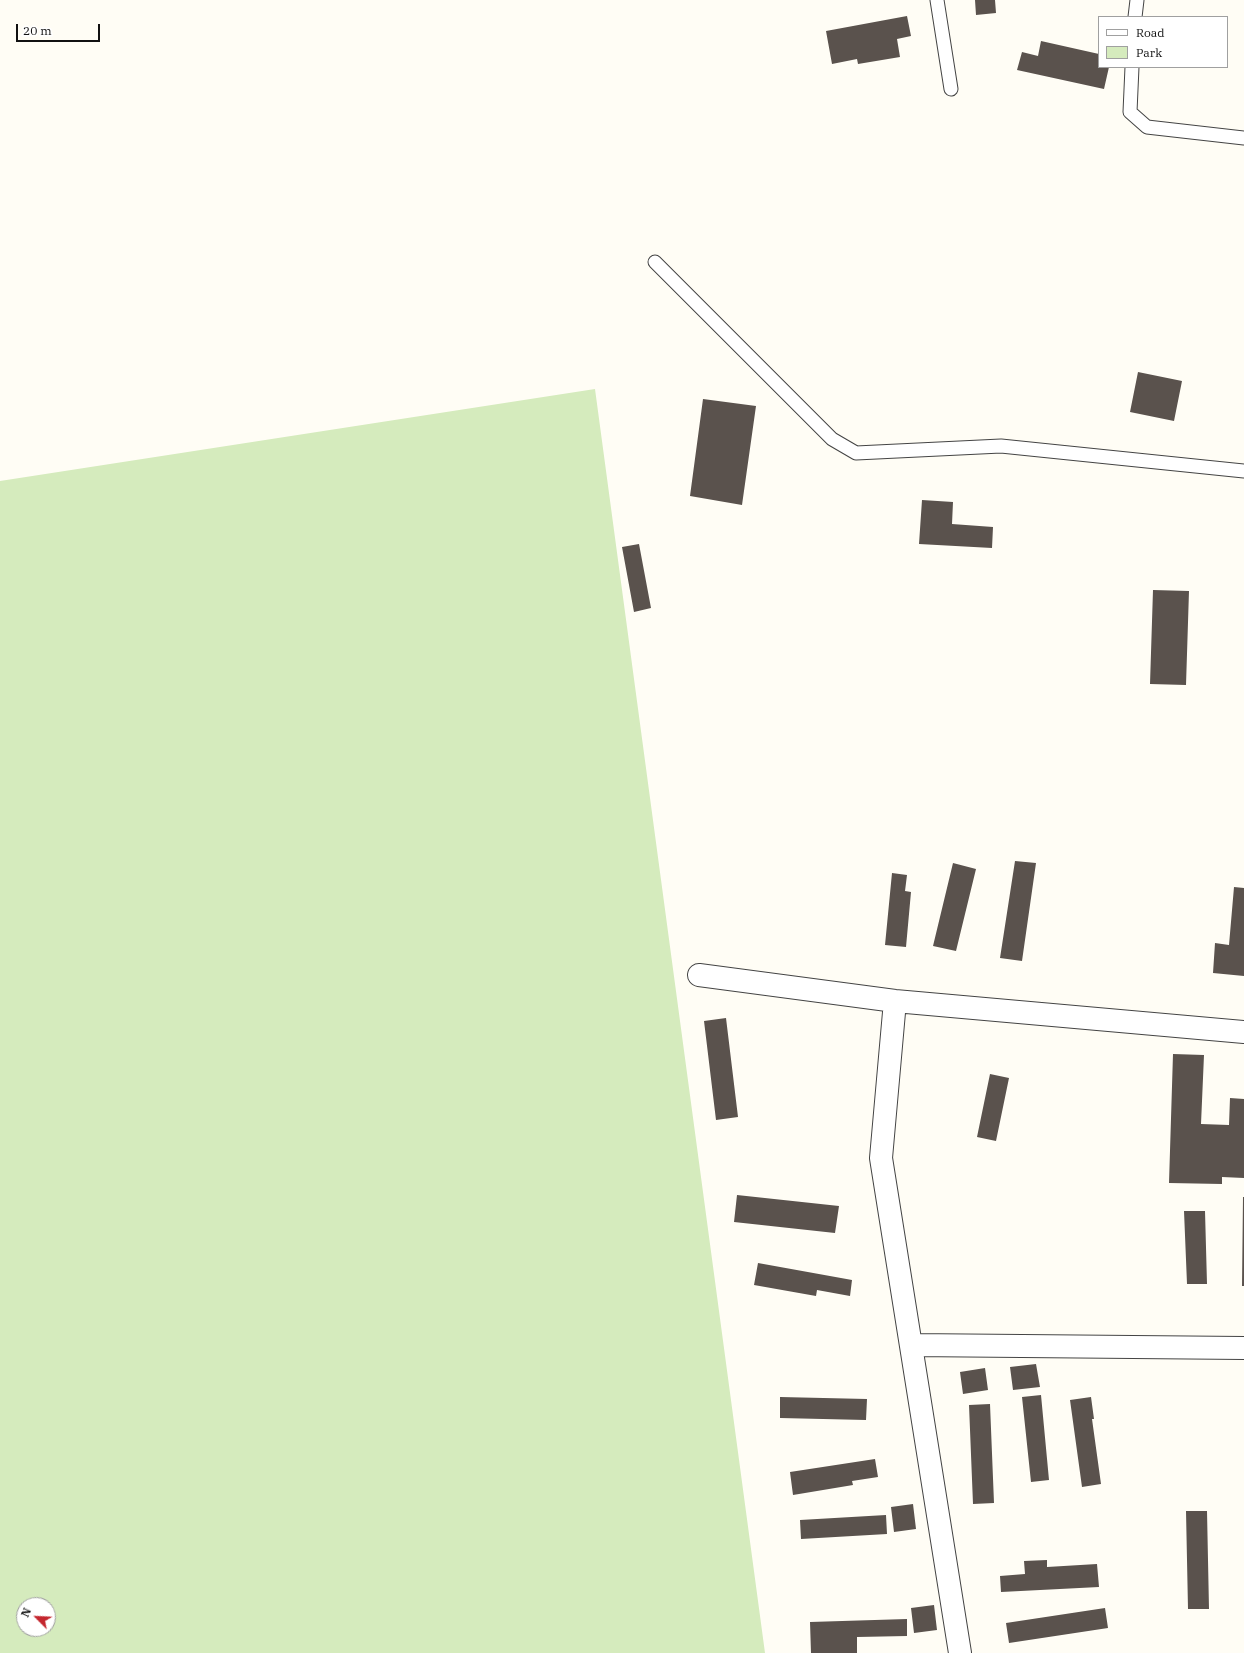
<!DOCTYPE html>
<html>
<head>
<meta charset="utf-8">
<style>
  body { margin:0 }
  #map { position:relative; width:1244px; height:1653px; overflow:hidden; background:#fffdf5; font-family:"IBM Plex Serif",serif }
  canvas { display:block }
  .legend { position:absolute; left:1098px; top:16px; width:130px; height:52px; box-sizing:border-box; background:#fff; border:1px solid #a0a0a0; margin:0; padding:5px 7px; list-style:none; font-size:12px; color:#111 }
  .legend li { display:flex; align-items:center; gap:8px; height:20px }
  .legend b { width:20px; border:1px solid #a0a0a0 }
  .north { position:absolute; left:16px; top:1597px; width:40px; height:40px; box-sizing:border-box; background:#fff; border:1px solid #a0a0a0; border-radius:50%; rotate:294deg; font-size:11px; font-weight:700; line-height:16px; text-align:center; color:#111 }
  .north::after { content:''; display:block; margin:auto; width:14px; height:18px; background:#c4262e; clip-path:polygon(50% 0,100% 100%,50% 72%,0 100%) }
  .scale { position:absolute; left:16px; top:24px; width:84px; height:18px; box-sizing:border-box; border:2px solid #111; border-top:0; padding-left:5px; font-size:12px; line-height:14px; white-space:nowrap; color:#111; -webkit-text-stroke:3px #fff; paint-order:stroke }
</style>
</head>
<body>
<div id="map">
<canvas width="1244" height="1653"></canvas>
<ul class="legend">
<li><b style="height:5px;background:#fff"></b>Road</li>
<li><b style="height:11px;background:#d5ebbd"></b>Park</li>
</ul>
<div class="north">N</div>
<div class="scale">20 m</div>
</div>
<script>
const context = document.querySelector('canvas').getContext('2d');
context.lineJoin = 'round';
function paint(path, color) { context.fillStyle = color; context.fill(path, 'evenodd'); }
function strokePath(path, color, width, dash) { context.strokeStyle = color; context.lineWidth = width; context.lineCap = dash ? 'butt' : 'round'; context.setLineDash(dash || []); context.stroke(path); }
const green = new Path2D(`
  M595,389L765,1653H0V481ZM24,1605H48V1629H24Z`);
const building = new Path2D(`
  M975,0H995L996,13L976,15Z
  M907,16L911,36L897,39L900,57L858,64L857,59L832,64L826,31Z
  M1041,41L1099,54V67H1109L1104,89L1017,70L1022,52L1038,56Z
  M1138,372L1182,381L1174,421L1130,412Z
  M703,399L756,406L742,505L690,496Z
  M922,500L953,502L952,524L993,527L992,548L919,544Z
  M639,544L651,608L634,612L622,547Z
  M1153,590L1189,591L1186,685L1150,684Z
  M1015,861L1036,863L1022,961L1000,958Z
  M953,863L976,869L956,951L933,946Z
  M892,873L907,875L905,891L911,892L906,947L885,945Z
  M1234,887L1244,888V976L1213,973L1215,943L1229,945Z
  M726,1018L738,1117L716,1120L704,1021Z
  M1173,1054L1204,1055L1201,1124L1229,1125L1230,1098L1244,1099V1178L1222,1177V1184L1169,1183Z
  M990,1074L1009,1078L996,1141L977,1137Z
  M737,1195L839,1206L835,1233L734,1222Z
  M1243,1197H1244V1286H1242Z
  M1184,1211H1205L1207,1284H1187Z
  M758,1263L852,1280L850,1296L817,1290L816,1296L754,1285Z
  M1036,1364L1040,1387L1013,1390L1010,1367Z
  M985,1368L988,1390L963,1394L960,1372Z
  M1041,1395L1049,1480L1031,1482L1022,1397Z
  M780,1397L867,1399L866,1420L780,1418Z
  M1091,1397L1094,1419H1092L1101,1484L1082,1487L1070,1400Z
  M990,1404L994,1503L973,1504L969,1405Z
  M875,1459L878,1477L852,1481L853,1485L793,1495L790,1472Z
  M913,1504L916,1529L894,1532L891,1507Z
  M1186,1511H1207L1209,1609H1188Z
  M886,1515L887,1534L801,1539L800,1520Z
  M1047,1560V1567L1097,1564L1099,1587L1001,1592L1000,1576L1025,1574L1024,1561Z
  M934,1605L937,1630L914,1633L911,1608Z
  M1105,1608L1108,1628L1009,1643L1006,1623Z
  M907,1619V1636L857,1637V1653H811L810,1622Z`);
const lane = new Path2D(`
  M937,0L951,89
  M1135,17L1137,0
  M1132,67L1130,112L1147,127L1244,138
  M655,262L832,439L856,453L1001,446L1244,471`);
const street = new Path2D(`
  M699,975L895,1001L1244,1032
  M895,1001L881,1158L960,1653
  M911,1345L1244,1348`);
paint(green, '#d5ebbd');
paint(building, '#5a524d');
strokePath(lane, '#444', 15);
strokePath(street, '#444', 24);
strokePath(lane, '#fff', 13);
strokePath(street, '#fff', 22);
</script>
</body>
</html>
